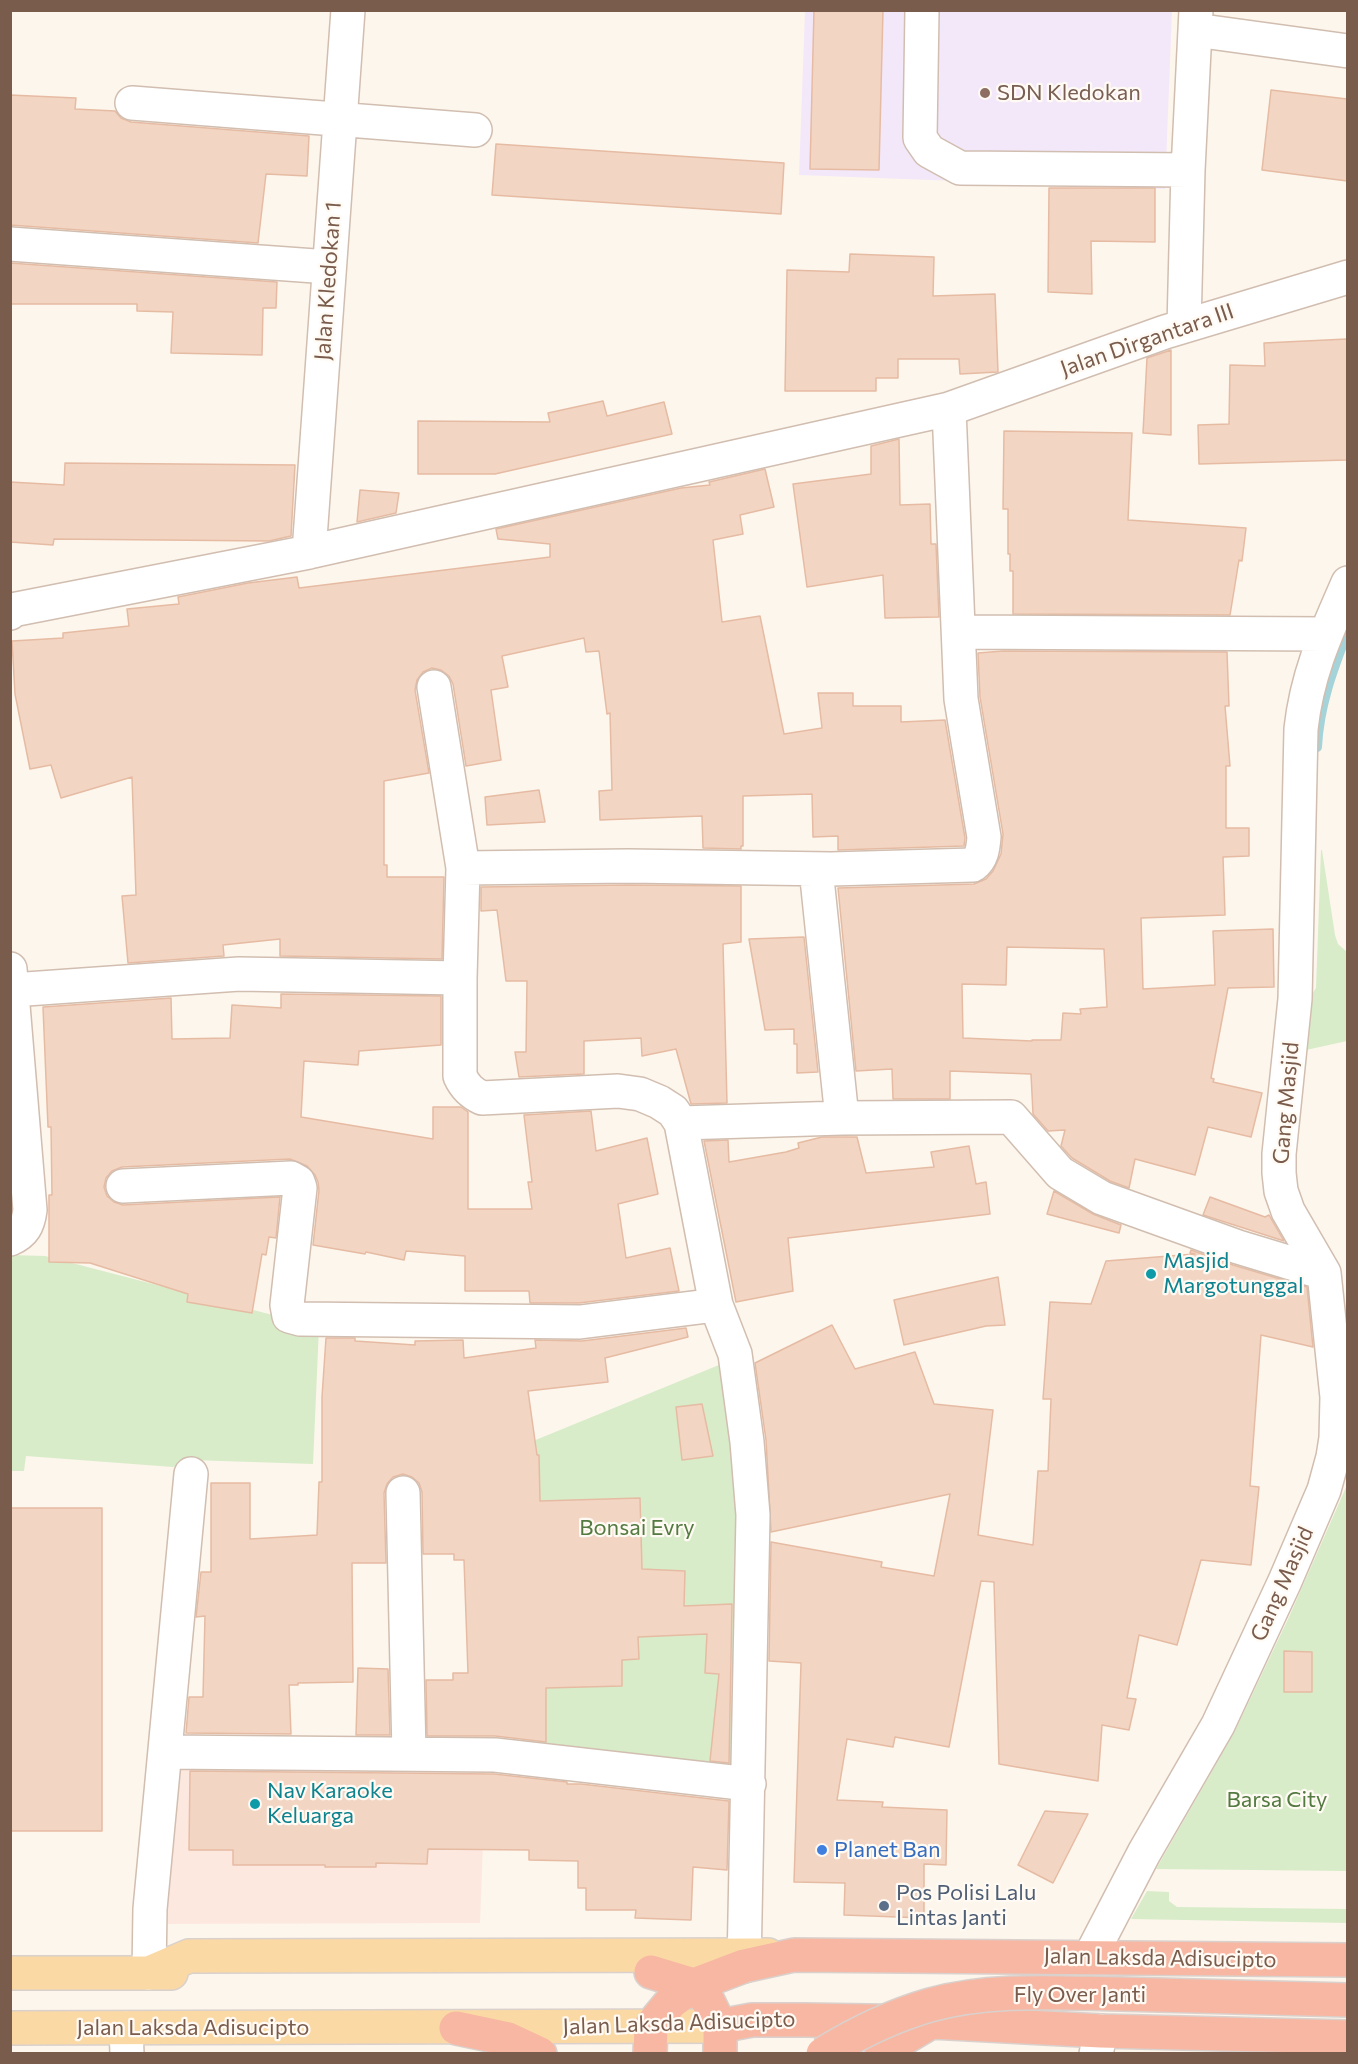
<!DOCTYPE html>
<html>
<head>
<meta charset="utf-8">
<style>
  body { margin:0 }
  #map { position:relative; width:1358px; height:2064px; overflow:hidden; background:#fdf6ec; font-family:Commissioner,sans-serif }
  canvas { display:block }
  .frame { position:absolute; inset:0; border:12px solid #7a5c4d; pointer-events:none }
</style>
</head>
<body>
<div id="map">
<canvas width="1358" height="2064"></canvas>
<div class="frame"></div>
</div>
<script>
const context = document.querySelector('canvas').getContext('2d');
context.lineJoin = 'round';
function paint(path, color) { context.fillStyle = color; context.fill(path, 'evenodd'); }
function strokePath(path, color, width, dash) { context.strokeStyle = color; context.lineWidth = width; context.lineCap = dash ? 'butt' : 'round'; context.setLineDash(dash || []); context.stroke(path); }
function label(font, color, halo, rows, align = 'center') {
  context.font = font + ' Commissioner,sans-serif'; context.lineWidth = 4.5; context.setLineDash([]); context.textBaseline = 'middle'; context.strokeStyle = halo; context.fillStyle = color; for (const [text, x, y, turn = 0] of rows) {
    context.save(); context.translate(x, y); context.rotate((+turn || 0) * Math.PI / 180); context.textAlign = isNaN(turn) ? turn : align; if (halo) context.strokeText(text, 0, 0); context.fillText(text, 0, 0); context.restore();
  }
}
const commercial = new Path2D(`
  M176,1758L486,1761L480,1923L160,1924Z`);
const education = new Path2D(`
  M805,11H1172L1165,189L799,175Z`);
const green = new Path2D(`
  M1321,850H1322L1335,935L1338,944L1347,952V1041L1306,1050L1310,997L1316,988Z
  M10,1255L45,1256L319,1327L313,1464L191,1460L173,1467L26,1456L24,1471H11Z
  M736,1358L746,1781L523,1749L516,1448Z
  M1347,1485V1871L1156,1869L1234,1733L1289,1617Z
  M1147,1891L1169,1892V1901L1177,1907L1347,1909V1923L1131,1919Z`);
const stream = new Path2D(`
  M1317,747C1319,705 1333,669 1348,630`);
const building = new Path2D(`
  M814,10H883L879,170L810,169Z
  M1271,90L1347,99V181L1262,170Z
  M10,95L76,98L75,109L115,111L121,118L131,122L309,136L307,176L266,174L258,243L10,225Z
  M496,144L784,163L781,214L492,195Z
  M1049,188H1155V242L1091,241L1092,294L1048,292Z
  M850,254L934,257L933,296L995,294L998,372L960,374L959,359H898V378H876V391H785L787,270L849,272Z
  M10,263L277,282L276,308H263L262,355L171,353L173,312L137,311V304H10Z
  M1347,339V460L1199,464L1198,425L1229,424L1230,365L1265,366L1264,343Z
  M1171,350V435L1143,433L1147,358Z
  M603,401L607,416L664,402L672,434L495,474H418V421L550,422L548,413Z
  M1004,431L1132,433L1128,520L1246,528L1242,561L1239,560L1230,615L1013,614V571H1010V554H1008V509H1003Z
  M899,439L900,505L930,504L931,544H936L939,617L885,618L883,575L807,587L793,484L871,474V446Z
  M65,463L295,465L291,536L269,541L54,539L53,545L10,542V482L64,485Z
  M765,469L774,507L740,515L743,534L713,540L722,622L760,616L784,734L822,728L818,693H853V706H901V722L945,720L965,838L964,846L838,850V836L813,837L812,794L743,796V846H741V849L703,848L702,816L600,820L599,791L612,790L610,713L607,714L599,651L586,652L584,638L502,656L508,687L491,690L501,760L466,766L453,684L449,676L441,670L432,668L423,672L417,680L415,690L429,773L384,781V865H387V877H444L442,959L280,956V939L223,945L224,956L128,963L122,896L136,895L132,777L61,798L51,765L30,769L15,694L12,641L63,638V633L129,626L127,609L179,604L178,597L248,583L297,577L299,588L550,557V544L498,539L496,529L681,488L710,485L709,482Z
  M360,490L399,493L396,513L357,522Z
  M1003,651L1227,652L1229,706H1225L1230,766H1226V828H1249V856L1223,857L1225,915L1141,918L1143,989L1215,985L1213,931L1273,929L1274,987L1228,988L1211,1078L1214,1079L1213,1082L1262,1093L1251,1137L1208,1127L1195,1175L1135,1159L1129,1188L1110,1181L1072,1158L1061,1146L1065,1130L1048,1131L1033,1114L1031,1074L950,1071V1099H893L892,1069L856,1071L838,888L974,884L986,879L993,871L1001,854L1003,834L980,697L978,653ZM1007,947L1104,949L1107,1007L1080,1009L1081,1014L1063,1013L1061,1040H1032V1041L963,1038L962,984L1006,985Z
  M539,790L545,822L487,825L485,797Z
  M628,885L741,886V942L723,944L727,1103L691,1104L676,1049L642,1056L641,1038L584,1041V1074L519,1077L515,1052H526L527,981H506L497,910L481,911V887Z
  M804,937L818,1072L797,1073V1044H794V1029L765,1030L749,939Z
  M281,994L441,996V1045L359,1051L358,1065L304,1061L301,1117L433,1139V1107H461L468,1112V1209H532L528,1182H532L524,1115L591,1111L596,1151L647,1138L658,1194L618,1204L626,1258L670,1248L679,1291L579,1303H530L529,1291H465V1256L406,1251L404,1260L366,1252L365,1254L313,1245L319,1190L318,1182L315,1175L307,1166L290,1159L122,1167L112,1171L106,1178L104,1187L107,1196L114,1202L123,1205L280,1197L276,1238L269,1237L266,1255L262,1254L252,1313L187,1302L188,1294L90,1263L49,1262V1195H52L51,1127H48L43,1007L171,998L172,1039L230,1038L232,1005L281,1008Z
  M822,1137H857L866,1173L934,1167L931,1152L969,1146L976,1184L986,1182L990,1214L788,1238L793,1291L736,1302L704,1141L728,1140L729,1162L786,1152L799,1148L798,1143Z
  M1054,1191L1093,1214L1121,1225L1119,1233L1047,1214Z
  M1210,1197L1265,1217L1269,1215L1284,1241L1203,1215Z
  M1191,1250L1233,1265L1307,1287L1313,1347L1261,1335L1250,1486L1259,1487L1251,1565L1201,1560L1177,1645L1139,1635L1127,1698L1136,1699L1129,1730L1102,1725L1098,1781L999,1764L994,1582L981,1581L949,1747L895,1737L893,1747L847,1739L837,1800L883,1802L882,1807L947,1810L946,1865L924,1864V1918L844,1915L845,1883L794,1882L801,1663L769,1661L771,1542L882,1562L881,1567L934,1576L950,1494L771,1532L766,1440L755,1363L832,1325L855,1369L915,1352L934,1404L993,1410L978,1535L1033,1545L1038,1471H1048L1051,1399H1043L1050,1302L1091,1304L1106,1261L1195,1254L1190,1253Z
  M998,1277L1005,1325L986,1326L904,1345L894,1300Z
  M686,1328L688,1337L605,1358L608,1382L528,1391L537,1455H539L540,1501L640,1498L642,1569L685,1571L684,1606L732,1604L729,1763L710,1761L719,1674L705,1673L707,1634L638,1637L639,1659L622,1660V1686L546,1688V1742L495,1736H427L426,1680H453V1673H468L464,1560H454V1554H423L422,1492L419,1483L412,1477L403,1474L393,1477L387,1484L384,1493L386,1563H352L353,1682L298,1683V1685H289L291,1734L186,1733L189,1697H203L205,1616L196,1617L201,1572H211V1483H250V1539L317,1535L319,1482H322V1397L326,1338H355V1341L415,1345V1341L463,1340L464,1358L536,1348L535,1340L582,1341Z
  M702,1404L713,1456L682,1460L676,1407Z
  M10,1508H102V1831H10Z
  M1284,1651L1312,1652V1692H1284Z
  M358,1668L388,1669L390,1735H356Z
  M190,1771L494,1774L567,1782V1784H581L729,1801L727,1870L693,1867L691,1920L635,1918L636,1910H586V1888H578V1861L529,1860V1850L428,1849L427,1864L376,1863V1867H325V1865H233V1850H189Z
  M1045,1811L1088,1814L1053,1883L1018,1865Z`);
const minor = new Path2D(`
  M922,10L920,138L929,151L960,168L1188,170
  M1195,30L1348,51
  M132,103L475,130
  M10,244L329,267
  M1184,326L1188,170L1196,10
  M309,552L348,10
  M10,613L12,610L309,552L949,409L1165,332L1348,277
  M959,632L1325,634
  M434,687L463,868L460,978
  M463,868L628,866L831,869L973,865C982,858 983,849 984,837L961,699L949,409
  M10,969L30,1210C28,1225 24,1233 10,1239
  M12,990L239,974L460,978V1076C465,1087 471,1093 482,1098L618,1091L640,1094L659,1102L673,1111L681,1123L716,1305L735,1354L747,1442L753,1515L744,1966
  M842,1118L1011,1117L1060,1173L1102,1198L1238,1247L1324,1273
  M681,1123L842,1118L816,869
  M123,1186L291,1178L298,1182L300,1188L287,1305L289,1316L300,1319L580,1322L716,1305
  M403,1493L409,1753
  M166,1752L495,1755L749,1784
  M1090,1957L1144,1853L1218,1725L1285,1581L1324,1490L1333,1457L1336,1438L1337,1397L1324,1273L1288,1211L1281,1191L1279,1173V1154L1295,999L1301,729C1307,674 1326,633 1348,583
  M149,1973L150,1909L191,1474
  M126,2028L127,2054
  M1096,2054L1101,2031`);
const major = new Path2D(`
  M10,1973H171
  M149,1973L189,1956L768,1955
  M10,2028L720,2026`);
const highway = new Path2D(`
  M651,1972L694,1985L708,2001L720,2026V2054
  M720,2026L752,2020H805L931,2022L1101,2031L1348,2037
  M456,2028L508,2039L540,2054
  M650,2054L651,2026L671,2002L694,1985L744,1966L794,1955L1348,1960
  M882,2054L899,2041L931,2022`);
const highwayBridge = new Path2D(`
  M823,2054C857,2033 892,2016 930,2005C991,1988 1058,1993 1120,1994C1196,1996 1272,1998 1348,2000`);
const markers = [
  [985,93,6,"#8d6e63"],
  [1151,1274,6,"#0f9aa8"],
  [255,1804,6,"#0f9aa8"],
  [822,1850,6,"#3f7fe0"],
  [884,1906,6,"#5c6f8a"]
];
const educationNames = [
  ["SDN Kledokan",997,93]
];
const streetNames = [
  ["Jalan Kledokan 1",328,281,-86],
  ["Jalan Dirgantara III",1147,340,-19],
  ["Gang Masjid",1286,1103,-85],
  ["Gang Masjid",1282,1584,-66],
  ["Jalan Laksda Adisucipto",1160,1958,1],
  ["Fly Over Janti",1080,1995],
  ["Jalan Laksda Adisucipto",679,2023,-2],
  ["Jalan Laksda Adisucipto",193,2028]
];
const cultureNames = [
  ["Masjid",1163,1261],
  ["Margotunggal",1163,1286],
  ["Nav Karaoke",267,1791],
  ["Keluarga",267,1816]
];
const parkNames = [
  ["Bonsai Evry",637,1528],
  ["Barsa City",1277,1800]
];
const shopNames = [
  ["Planet Ban",834,1850]
];
const serviceNames = [
  ["Pos Polisi Lalu",896,1893],
  ["Lintas Janti",896,1918]
];
paint(commercial, '#fde8e0');
paint(education, '#f3e8fa');
paint(green, '#d8ecc9');
strokePath(stream, '#a5d3da', 10);
paint(building, '#f3d5c3');
strokePath(building, '#e6bba3', 1.5);
strokePath(minor, '#d1beb0', 36);
strokePath(major, '#dad1cd', 36);
strokePath(highway, '#dad1cd', 36);
strokePath(minor, '#fff', 33);
strokePath(major, '#fbd9a5', 33);
strokePath(highway, '#f7b7a3', 33);
strokePath(highwayBridge, '#dad1cd', 36, []);
strokePath(highwayBridge, '#f7b7a3', 33);
for (const [x, y, r, color] of markers) { const dot = new Path2D(); dot.arc(x, y, r, 0, 2 * Math.PI); context.fillStyle = color; context.fill(dot); strokePath(dot, '#fffaf3', 2); }
label('22px', '#785e54', '#fffaf3', educationNames, 'left');
label('22px', '#7a5c4d', '#fffaf3', streetNames);
label('22px', '#0d838f', '#fffaf3', cultureNames, 'left');
label('22px', '#537a41', '#fffaf3', parkNames);
label('22px', '#366cbe', '#fffaf3', shopNames, 'left');
label('22px', '#4e5e75', '#fffaf3', serviceNames, 'left');
</script>
</body>
</html>
